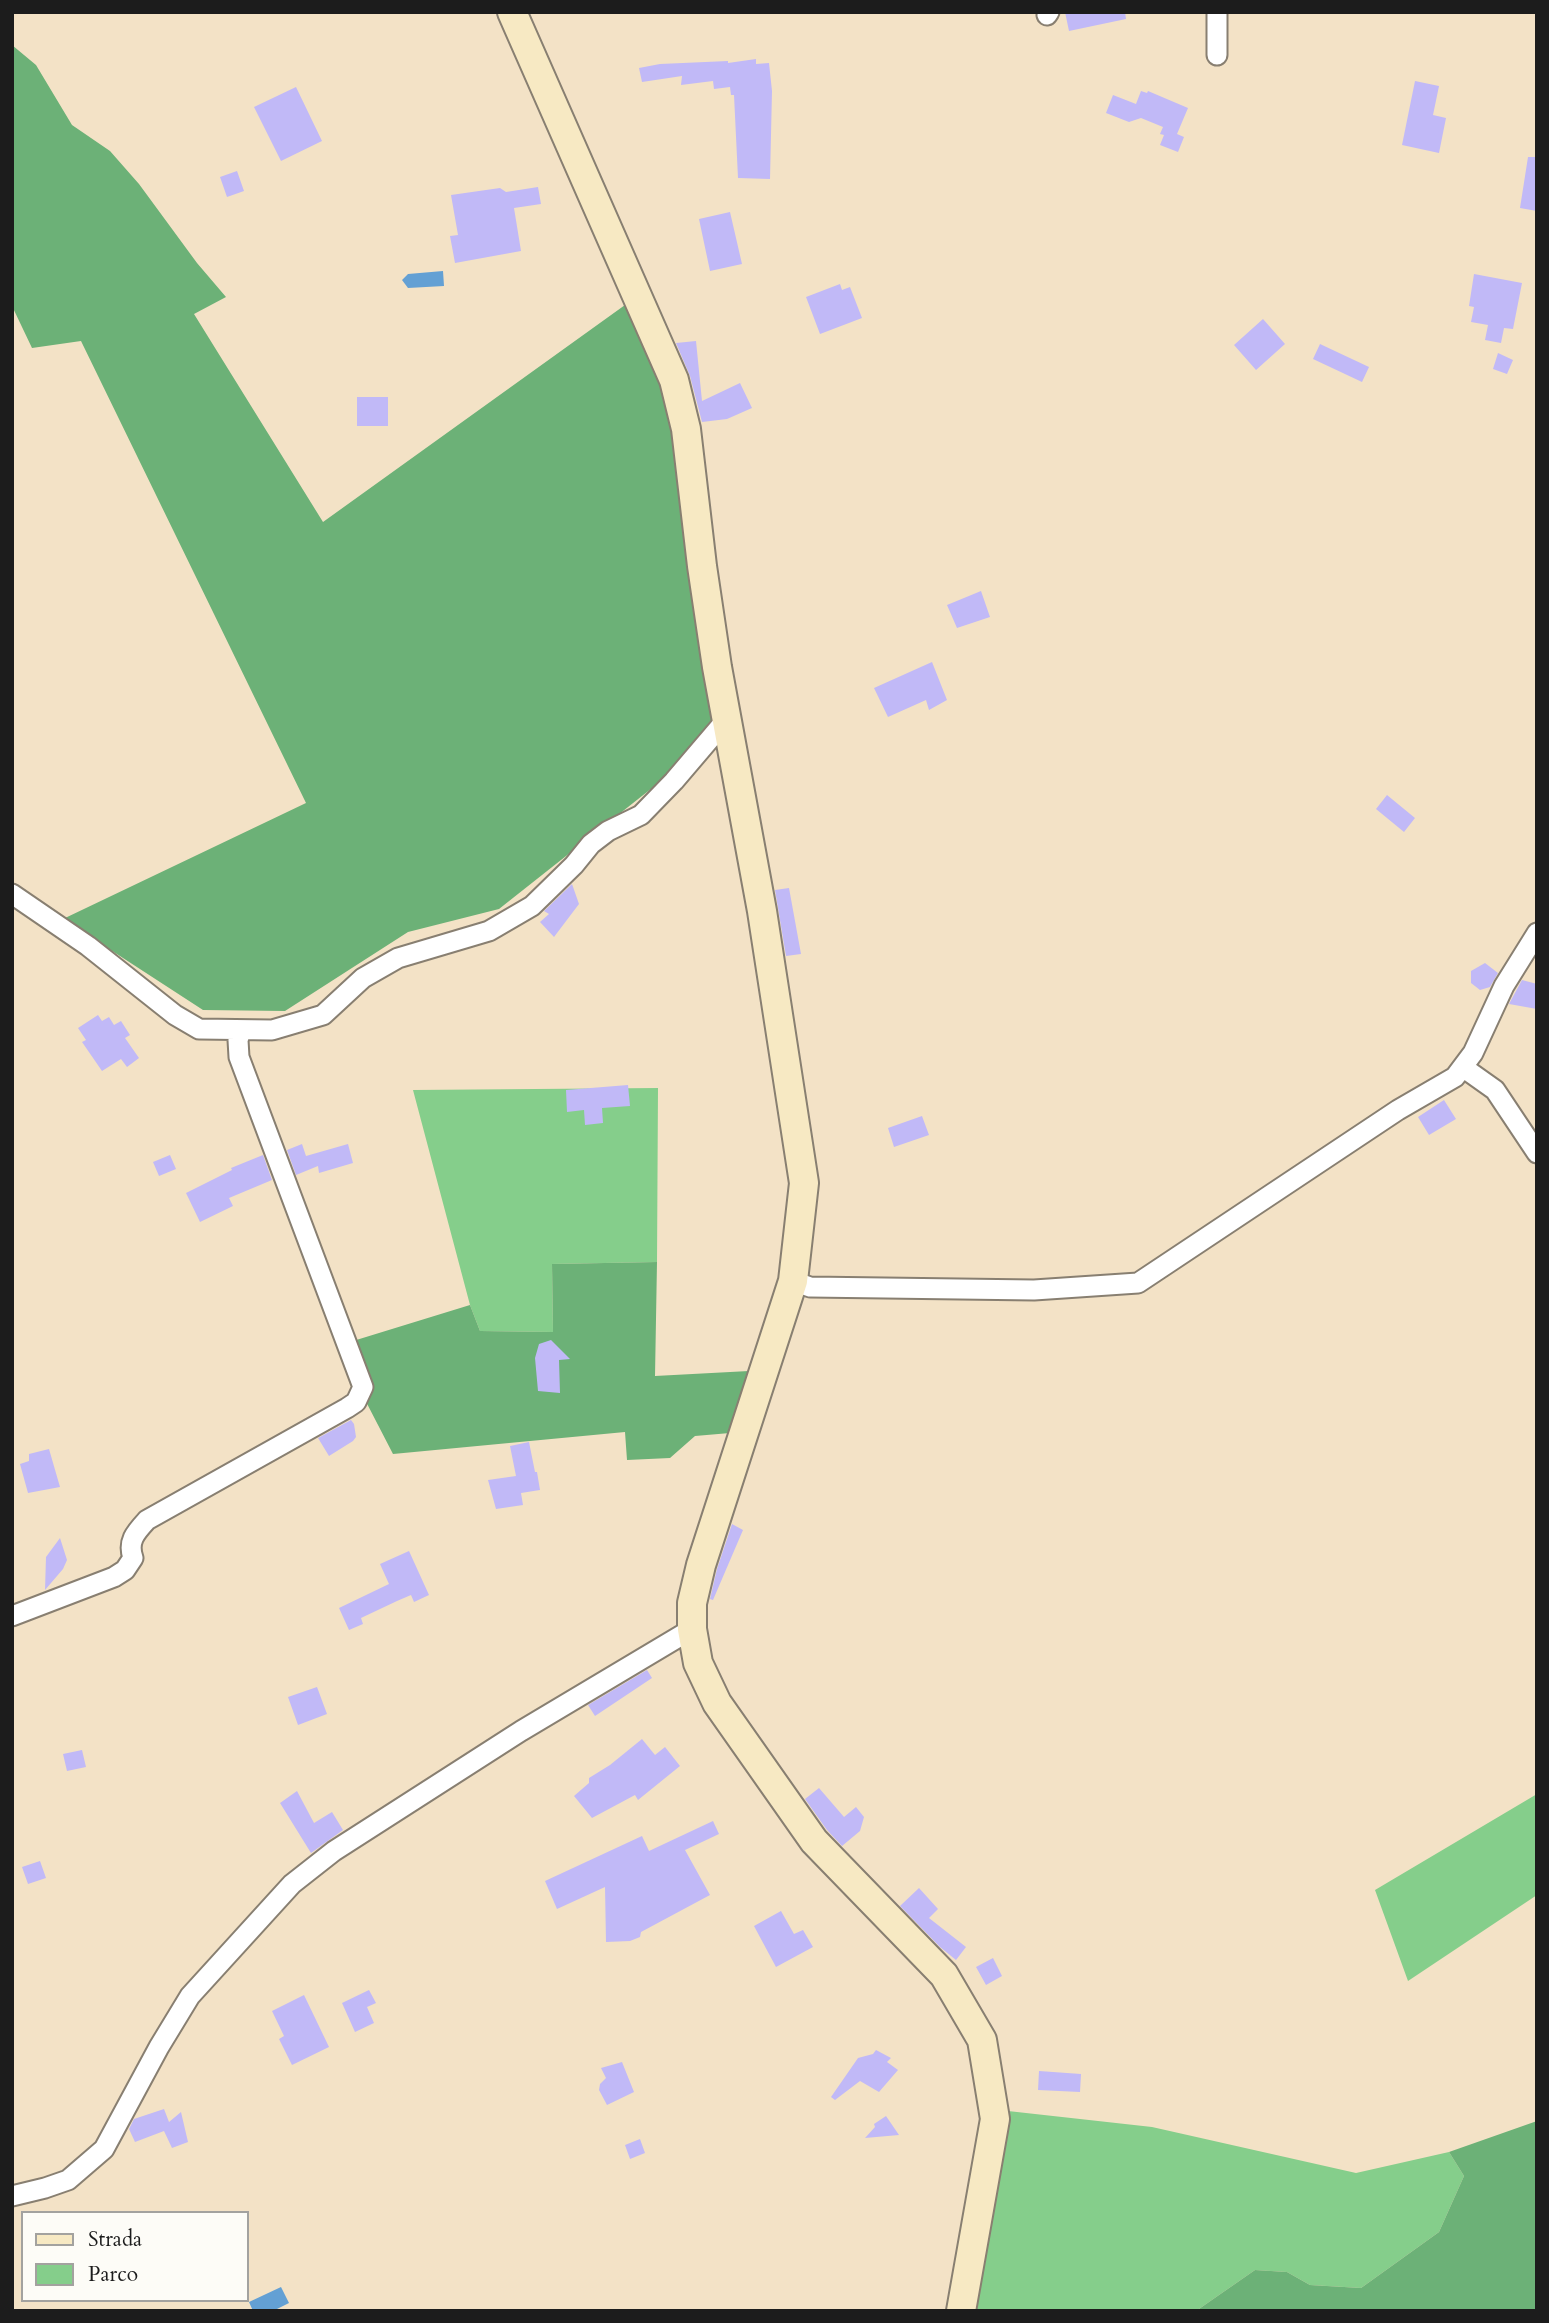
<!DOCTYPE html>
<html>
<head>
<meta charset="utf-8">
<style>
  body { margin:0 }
  #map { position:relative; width:1549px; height:2323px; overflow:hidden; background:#f3e2c6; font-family:Cardo,serif }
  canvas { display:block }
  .frame { position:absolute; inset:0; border:14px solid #1c1c1c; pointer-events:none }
  .legend { position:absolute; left:21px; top:2211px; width:228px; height:91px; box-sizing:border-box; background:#fdfcf7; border:2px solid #a3a29f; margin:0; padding:9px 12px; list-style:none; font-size:21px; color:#1c1c1c }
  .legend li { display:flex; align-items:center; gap:14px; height:35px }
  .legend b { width:35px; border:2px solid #a3a29f }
</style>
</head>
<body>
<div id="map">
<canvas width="1549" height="2323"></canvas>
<div class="frame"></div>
<ul class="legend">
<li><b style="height:9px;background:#f7e9c3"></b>Strada</li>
<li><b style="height:19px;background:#85ce8b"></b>Parco</li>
</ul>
</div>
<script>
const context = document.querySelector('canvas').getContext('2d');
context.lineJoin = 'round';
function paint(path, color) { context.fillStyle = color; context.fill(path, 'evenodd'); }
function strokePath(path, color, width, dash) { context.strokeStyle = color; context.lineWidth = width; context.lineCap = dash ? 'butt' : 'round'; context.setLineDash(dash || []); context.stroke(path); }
const green = new Path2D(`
  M658,1088L657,1262L552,1264L553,1332L480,1331L470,1305L413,1090Z
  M1537,1794V1895L1408,1981L1375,1890Z
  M999,2110L1152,2127L1356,2173L1449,2152L1464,2176L1439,2232L1361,2288L1310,2285L1287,2272L1255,2270L1196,2311H964Z`);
const forest = new Path2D(`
  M12,45L36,65L72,125L110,151L139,184L197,263L226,297L194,314L323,522L625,305L671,406L713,722L666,777L499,909L408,932L285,1011L203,1010L63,919L306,803L81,341L32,348L12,306Z
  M657,1262L655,1376L749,1371L730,1433L695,1436L670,1458L627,1460L625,1432L393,1454L362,1394L353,1341L470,1305L480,1331L553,1332L552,1264Z
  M1537,2121V2311H1196L1255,2270L1287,2272L1310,2285L1361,2288L1439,2232L1464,2176L1449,2152Z`);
const water = new Path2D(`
  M443,271L444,286L408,288L402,280L408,274Z
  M281,2287L289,2303L273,2311H253L249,2302Z`);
const building = new Path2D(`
  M1065,12H1125L1126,19L1069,31Z
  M756,59V64L769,63L772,91L770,179L738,178L734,95H731L730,87L714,89L713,81L681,85L682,76L642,82L639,68L660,64L728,61V63Z
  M1415,81L1439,86L1433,115L1446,118L1439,153L1402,145Z
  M296,87L322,141L281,161L254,107Z
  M1141,91L1147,93L1148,91L1188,108L1177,134L1184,137L1178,152L1160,145L1164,135L1160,134L1163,127L1141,118L1129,122L1106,113L1113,95L1136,104Z
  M1528,157H1537V211L1520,208Z
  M237,171L244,191L227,197L220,177Z
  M538,187L541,204L514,208L521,251L455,263L450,236L458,235L451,195L500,188L506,192Z
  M730,212L742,264L710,271L699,219Z
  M1474,274L1522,283L1513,329L1504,328L1501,343L1485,340L1488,325L1471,322L1474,307L1469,306Z
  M840,284L842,290L850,287L862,318L820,334L806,297Z
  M1263,319L1285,344L1256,370L1234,345Z
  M696,341L702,401L740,383L752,408L727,419L702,422L690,376L676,343Z
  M1320,344L1369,367L1362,382L1313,359Z
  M1498,353L1513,360L1507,374L1493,369Z
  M357,397H388V426H357Z
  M981,591L990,617L957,628L947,605Z
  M932,662L947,700L929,710L926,700L888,717L874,688Z
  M1387,795L1415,818L1404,832L1376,809Z
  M572,884L579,904L554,937L540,922L549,914L544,911Z
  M789,888L801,954L786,956L775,890Z
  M1485,963L1498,973L1490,987L1480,990L1471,983V971Z
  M1522,980L1537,984V1009L1509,1004Z
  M98,1015L102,1021L109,1017L114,1025L121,1021L130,1035L125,1038L139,1058L127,1067L121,1059L102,1071L82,1042L86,1040L78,1028Z
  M628,1085L630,1106L602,1108L603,1123L585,1125L584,1110L567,1112L566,1090Z
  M1444,1100L1456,1119L1429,1135L1418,1117Z
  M922,1116L929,1135L894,1147L888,1128Z
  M302,1144L306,1156L348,1144L353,1163L319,1173L318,1166L296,1175L287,1150Z
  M170,1155L176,1169L159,1176L153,1162Z
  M263,1155L272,1180L229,1198L233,1206L200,1222L186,1193L232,1170L231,1168Z
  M551,1340L570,1359L559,1360L560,1393L538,1391L535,1358L539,1344Z
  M351,1420L354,1424L356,1437L353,1441L329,1456L318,1438Z
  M529,1442L535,1472H537L540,1490L521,1493L523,1505L496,1509L488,1480L516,1476L510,1446Z
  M49,1449L60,1487L28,1493L20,1464L29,1461V1454Z
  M732,1524L743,1530L713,1600L710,1599L717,1569Z
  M60,1538L67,1560L63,1569L45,1590L46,1557Z
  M409,1551L429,1595L414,1602L411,1595L397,1601L361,1618L363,1624L349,1630L339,1608L389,1584L380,1564Z
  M647,1670L652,1678L595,1716L588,1705Z
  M317,1687L327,1714L298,1725L288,1697Z
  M642,1739L655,1755L665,1747L680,1766L638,1800L635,1795L592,1818L574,1796L589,1783V1778L610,1765Z
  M82,1750L86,1767L67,1771L63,1754Z
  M819,1788L844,1817L856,1807L864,1817L860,1831L842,1846L827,1830L805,1799Z
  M297,1791L314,1823L332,1812L343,1830L311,1853L280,1803Z
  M713,1821L719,1834L685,1850L710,1895L641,1932L640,1937L630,1941L606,1942L605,1887L557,1909L545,1881L642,1836L649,1851Z
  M40,1861L46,1878L28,1884L22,1867Z
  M919,1888L938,1909L929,1918L966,1947L956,1960L940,1947L900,1906Z
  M781,1911L794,1934L803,1930L813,1947L776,1967L754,1926Z
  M993,1958L1002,1976L986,1985L976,1967Z
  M369,1990L376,2003L367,2007L374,2023L355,2032L342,2003Z
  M304,1995L329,2047L292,2065L279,2039L284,2036L272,2011Z
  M876,2050L891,2058L887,2062L898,2070L879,2092L860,2081L835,2100L831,2097L858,2058L873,2054Z
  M622,2062L634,2092L607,2105L599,2090L600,2084L606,2078L601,2068Z
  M1039,2071L1081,2074L1080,2092L1038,2090Z
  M164,2109L169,2122L181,2112L188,2142L172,2148L164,2131L135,2142L129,2129L134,2119Z
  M886,2116L899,2135L865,2138L875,2127L874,2124Z
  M640,2139L645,2153L630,2159L625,2145Z`);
const street = new Path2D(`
  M1217,12V55
  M1047,15L1049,12
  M12,894L88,946L175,1015L199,1029L272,1030L323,1015L363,978L398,958L489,931L532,906L574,865L591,844L608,831L641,815L674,781L726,720
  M1464,1068L1495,1090L1537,1153
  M793,1281L810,1287L1034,1290L1138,1283L1398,1110L1455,1077L1473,1053L1504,986L1537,933
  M12,1616L114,1577L125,1570L133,1558C127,1541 136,1532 147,1520L347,1408L356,1402L363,1387L239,1057L238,1040L241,1031
  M12,2196L45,2188L68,2180L104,2149L159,2047L190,1996L292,1884L334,1851L521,1731L692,1629`);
const secondary = new Path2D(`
  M512,12L674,380L686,429L702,566L717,667L762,911L804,1183L793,1281L701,1565L692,1603V1629L698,1663L717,1703L814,1841L944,1975L982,2040L995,2119L961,2311`);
paint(green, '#85ce8b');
paint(forest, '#6cb177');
paint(water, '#63a0d4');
paint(building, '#c1b9f7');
strokePath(street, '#887f71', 23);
strokePath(secondary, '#887f71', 32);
strokePath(street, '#fff', 19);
strokePath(secondary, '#f7e9c3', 28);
</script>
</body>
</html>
